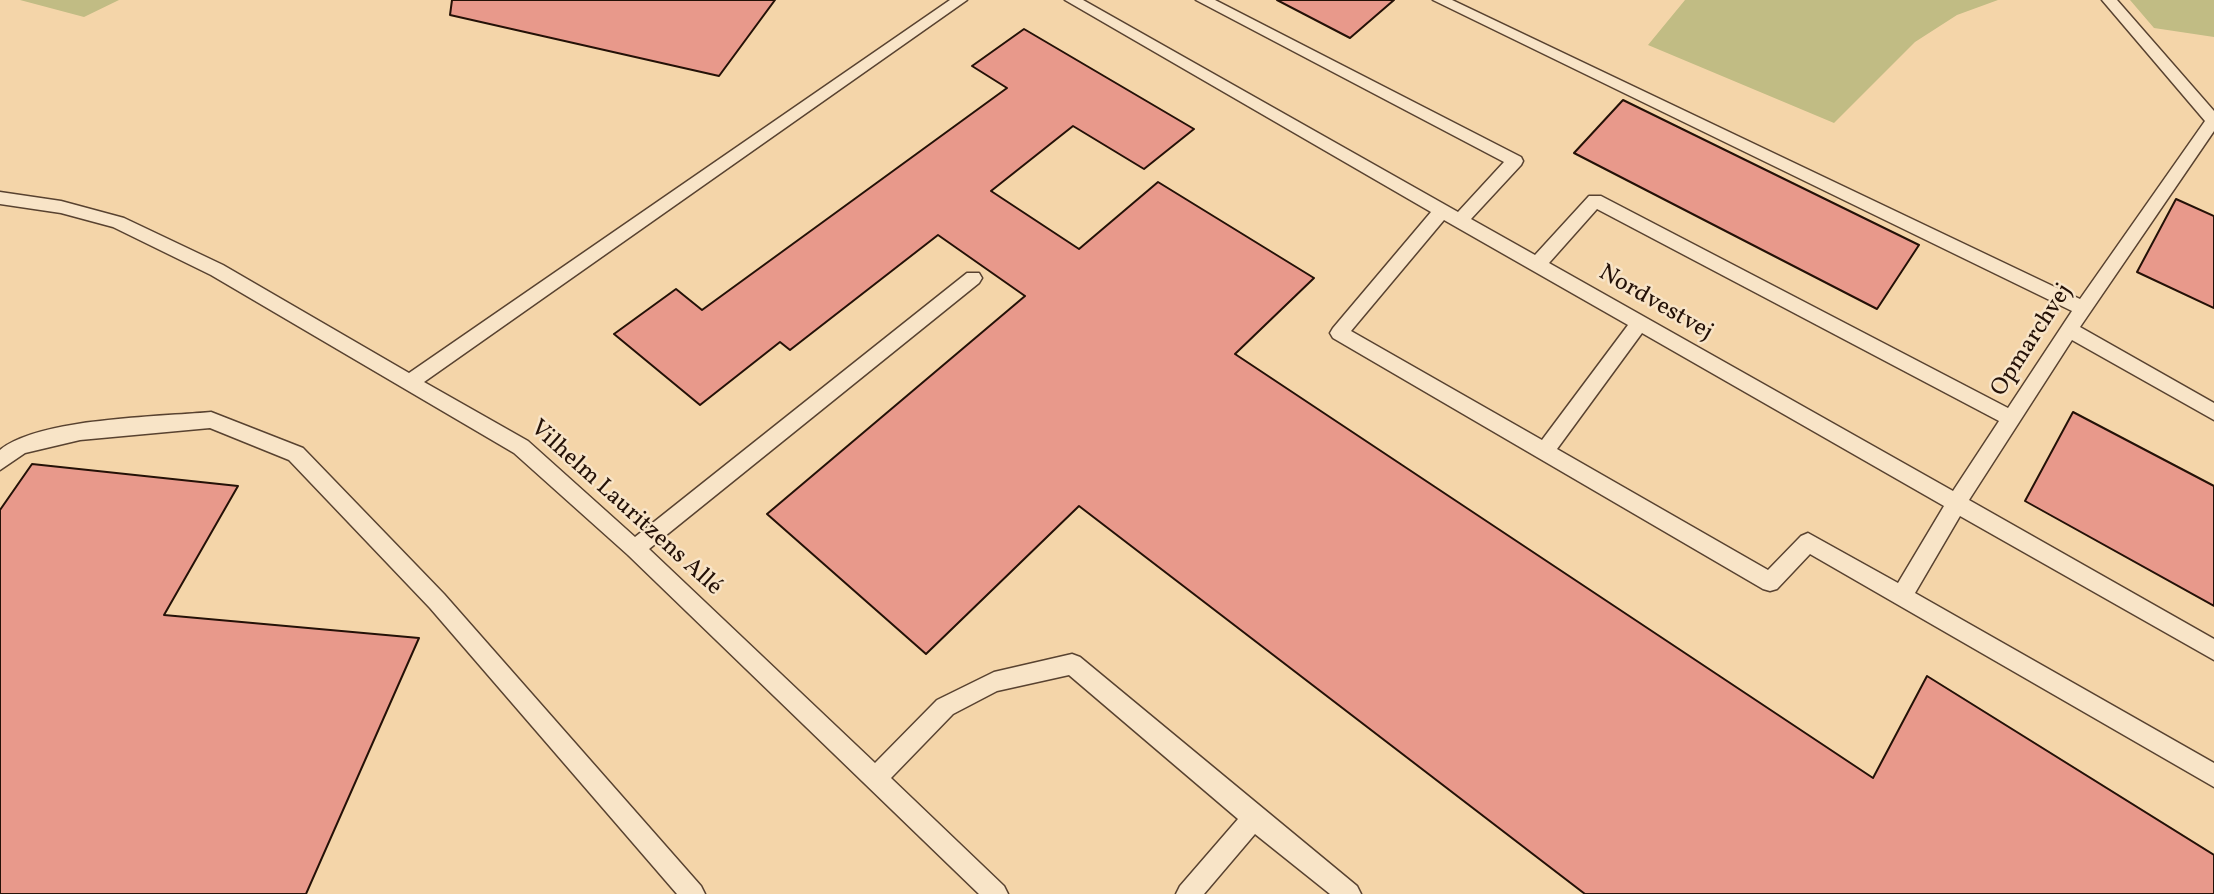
<!DOCTYPE html>
<html>
<head>
<meta charset="utf-8">
<style>
  body { margin:0 }
  canvas { display:block; background:#f4d5a9 }
</style>
</head>
<body>
<canvas width="2214" height="894"></canvas>
<script>
const context = document.querySelector('canvas').getContext('2d');
context.lineJoin = 'round';
function paint(path, color) { context.fillStyle = color; context.fill(path, 'evenodd'); }
function strokePath(path, color, width, dash) { context.strokeStyle = color; context.lineWidth = width; context.lineCap = dash ? 'butt' : 'round'; context.setLineDash(dash || []); context.stroke(path); }
function label(font, color, halo, rows, align = 'center') {
  context.font = font + ' Vollkorn,serif'; context.lineWidth = 5; context.setLineDash([]); context.textBaseline = 'middle'; context.strokeStyle = halo; context.fillStyle = color; for (const [text, x, y, turn = 0] of rows) {
    context.save(); context.translate(x, y); context.rotate((+turn || 0) * Math.PI / 180); context.textAlign = isNaN(turn) ? turn : align; if (halo) context.strokeText(text, 0, 0); context.fillText(text, 0, 0); context.restore();
  }
}
const green = new Path2D(`
  M20,0H119L84,17Z
  M1685,0H1998L1957,15L1915,42L1834,123L1648,45Z
  M2130,0H2214V37L2154,28Z`);
const building = new Path2D(`
  M452,0H775L719,76L450,15Z
  M1277,0H1394L1350,38Z
  M1024,29L1194,129L1144,169L1073,126L991,191L1079,249L1158,182L1314,278L1235,354L1873,778L1927,676L2214,855V894H1585L1079,506L926,654L767,514L1025,296L938,235L790,350L780,342L700,405L614,334L676,289L702,310L1007,88L972,66Z
  M1623,100L1919,245L1877,309L1574,153Z
  M2176,199L2214,216V308L2137,272Z
  M2073,412L2214,486V606L2025,501Z
  M32,464L238,486L164,615L419,638L306,894H0V510Z`);
const lane = new Path2D(`
  M950,0H967L424,382L528,441L635,537L967,273H979L982,278L979,283L649,549L875,763L937,700L994,672L1072,654L1080,657L1357,886L1361,894H1330L1255,834L1204,894H1176L1180,886L1238,819L1069,675L997,691L953,714L891,778L1004,886L1008,894H979L628,555L514,453L211,275L113,227L61,213L0,204V192L61,201L124,218L223,265L409,373Z
  M1065,0H1083L1458,212L1504,162L1196,0H1215L1521,157L1523,161L1521,165L1471,219L1535,255L1589,196H1601L2008,408L2072,311L1433,0H1452L2080,299L2205,121L2102,0H2117L2214,111V131L2080,327L2214,403V420L2072,340L1969,500L2214,639V660L1960,516L1915,593L2214,763V787L1810,554L1777,589L1770,591L1763,589L1333,338L1330,333L1333,328L1431,212ZM1597,209L1999,421L1953,491L1549,263ZM1444,220L1628,325L1542,440L1351,331ZM1642,333L1944,506L1898,583L1808,533L1801,536L1768,570L1557,449Z
  M211,412L303,448L444,594L701,886L705,894H677L430,608L289,460L210,428L80,440L25,453L0,470V450C39,418 158,417 211,412Z`);
const streetNames = [
  ["Nordvestvej",1655,304,30],
  ["Opmarchvej",2033,341,-57],
  ["Vilhelm Lauritzens Allé",625,509,42]
];
paint(green, '#c1bc84');
paint(building, '#e8998b');
strokePath(building, '#241107', 2);
strokePath(lane, '#584230', 3);
paint(lane, '#f8e4c7');
label('24px', '#241107', '#f8e4c7', streetNames);
</script>
</body>
</html>
